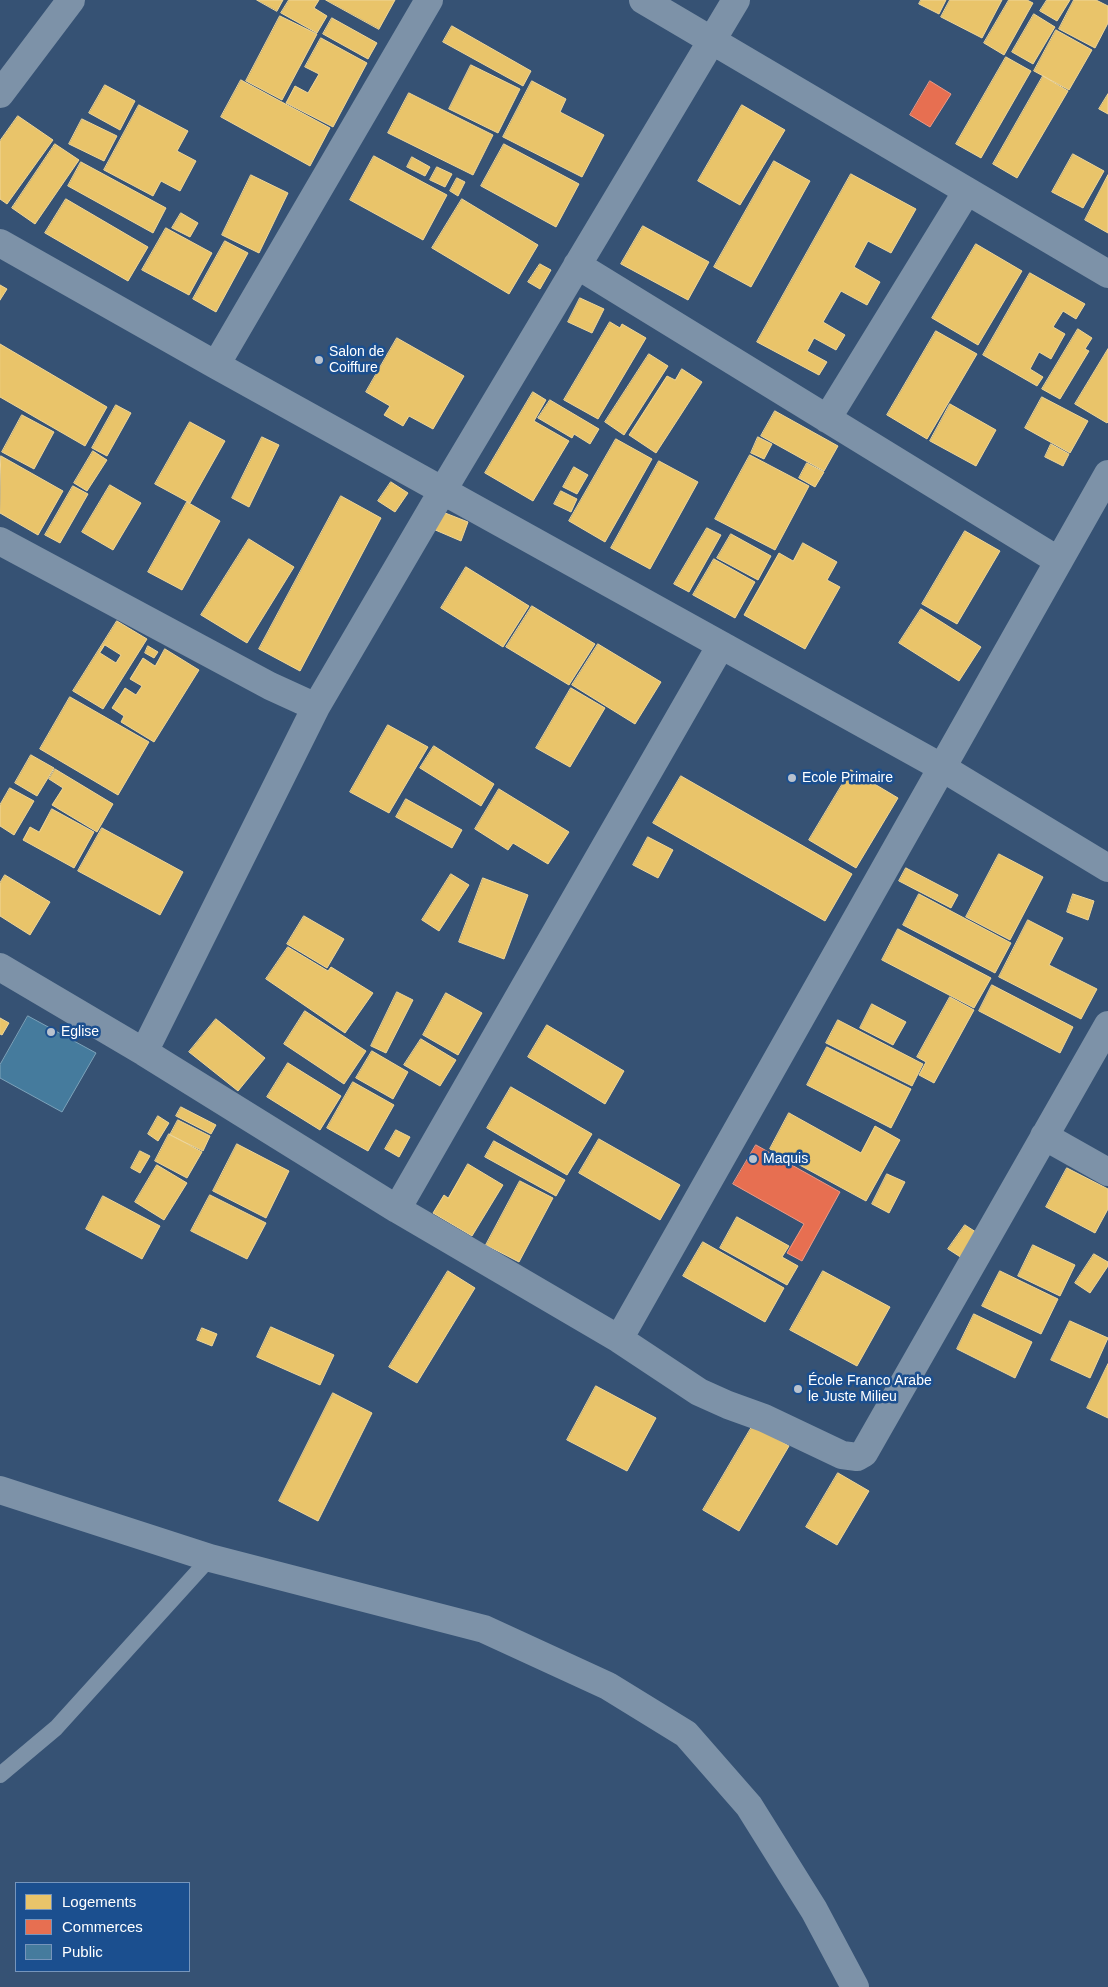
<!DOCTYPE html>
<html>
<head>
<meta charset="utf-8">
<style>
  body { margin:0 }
  #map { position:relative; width:1108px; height:1987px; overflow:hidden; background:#365274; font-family:Helvetica,sans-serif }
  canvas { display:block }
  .legend { position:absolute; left:15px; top:1882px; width:175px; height:90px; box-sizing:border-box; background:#1b4f8f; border:1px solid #7695bc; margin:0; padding:6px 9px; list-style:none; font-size:15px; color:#fff }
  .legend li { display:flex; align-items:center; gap:10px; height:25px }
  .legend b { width:25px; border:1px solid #7695bc }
</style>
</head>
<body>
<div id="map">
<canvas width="1108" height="1987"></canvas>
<ul class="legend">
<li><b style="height:14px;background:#e9c46a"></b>Logements</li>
<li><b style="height:14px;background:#e76f51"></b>Commerces</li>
<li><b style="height:14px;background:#457b9d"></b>Public</li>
</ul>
</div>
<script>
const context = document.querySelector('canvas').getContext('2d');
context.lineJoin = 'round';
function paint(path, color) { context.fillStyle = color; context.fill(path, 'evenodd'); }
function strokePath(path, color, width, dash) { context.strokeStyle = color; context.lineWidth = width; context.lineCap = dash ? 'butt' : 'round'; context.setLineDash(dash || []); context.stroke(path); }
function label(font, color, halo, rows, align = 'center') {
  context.font = font + ' Helvetica,sans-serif'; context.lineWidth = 5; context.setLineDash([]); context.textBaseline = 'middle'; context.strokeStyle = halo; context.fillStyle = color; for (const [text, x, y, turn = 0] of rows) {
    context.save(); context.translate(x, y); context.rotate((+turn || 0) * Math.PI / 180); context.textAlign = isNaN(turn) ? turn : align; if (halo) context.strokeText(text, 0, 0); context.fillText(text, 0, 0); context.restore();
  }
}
const homes = new Path2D(`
  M257,0H283L277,11Z
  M289,0H319L314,8L327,16L317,33L281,13Z
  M326,0H395L379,29Z
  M921,0H946L939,14L919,4Z
  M950,0H1002L982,38L941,17Z
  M1009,0H1027L1033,3L1004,55L984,43Z
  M1047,0H1070L1057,21L1040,11Z
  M1074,0H1096L1108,6V23L1095,48L1059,29Z
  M1034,14L1055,27L1033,64L1012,52Z
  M280,16L317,34L282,100L246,81Z
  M332,18L377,43L368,59L323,34Z
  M452,26L531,71L523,86L443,42Z
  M1056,30L1092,50L1069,90L1034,71Z
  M321,38L367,63L333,127L286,103L295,86L308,93L319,74L305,67Z
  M1006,57L1031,71L981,158L956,144Z
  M471,65L520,89L498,133L449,109Z
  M1043,76L1068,91L1017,178L993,164Z
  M241,80L330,128L310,166L221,117Z
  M532,81L566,99L560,112L604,135L582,177L503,137Z
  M105,85L135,101L120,130L89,113Z
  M409,93L493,135L473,175L388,133Z
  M1108,94V114L1099,109Z
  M139,105L188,131L177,151L196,161L180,191L161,181L153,196L104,170Z
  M742,105L785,130L740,205L698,181Z
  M18,116L53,140L7,204L0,199V141Z
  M82,119L117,136L104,161L69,144Z
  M55,144L79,160L35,224L12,208Z
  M504,144L579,184L556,227L481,186Z
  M1073,154L1104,171L1083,208L1052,192Z
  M374,156L447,195L423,240L350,200Z
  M412,157L430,167L425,176L407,167Z
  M774,161L810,181L751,287L714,267Z
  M81,162L166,208L153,233L68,186Z
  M437,167L452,174L445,187L430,180Z
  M851,174L916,209L891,253L868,241L854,267L880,282L867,305L841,291L823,322L845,335L836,350L814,338L807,351L827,362L819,375L757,342Z
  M251,175L288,193L259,253L222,235Z
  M1108,175V233L1085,220Z
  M457,178L465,182L458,196L450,191Z
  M66,199L148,247L128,281L45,233Z
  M462,199L538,245L509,294L432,248Z
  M181,213L198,223L190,237L172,228Z
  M643,226L709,262L688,300L621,264Z
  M166,228L212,253L189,295L142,270Z
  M225,241L248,253L216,312L193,299Z
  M976,244L1022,271L978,345L932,318Z
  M540,264L551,270L540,289L528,282Z
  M1030,273L1085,304L1076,319L1063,311L1053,327L1065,334L1051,359L1039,352L1030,369L1043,377L1037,386L983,355Z
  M0,285L7,289L0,300Z
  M580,298L604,309L592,333L568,322Z
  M610,322L620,328L622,324L646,338L598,419L564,400Z
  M1078,329L1092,338L1085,349L1089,351L1060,399L1042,389Z
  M936,331L977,354L927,439L887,415Z
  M397,338L464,376L433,429L409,416L403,426L384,415L390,406L366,392Z
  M0,344L107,407L85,446L0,397Z
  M1108,349V422L1107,423L1075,404Z
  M649,354L668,366L624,435L605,422Z
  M682,369L702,382L656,453L629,435L667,376L675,380Z
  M533,392L546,400L534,421L569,441L533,501L485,473Z
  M1042,397L1088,421L1070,453L1025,428Z
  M550,400L599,429L590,444L574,434L572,438L538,418Z
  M950,404L996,430L976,466L930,441Z
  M116,405L131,413L107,456L92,448Z
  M775,411L838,446L824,471L761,436Z
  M22,415L54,432L34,469L2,452Z
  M190,422L225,441L190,503L155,484Z
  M262,437L279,445L249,507L232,498Z
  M758,437L772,444L764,459L751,453Z
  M616,439L652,459L605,542L569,521Z
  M1051,444L1069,454L1063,466L1045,457Z
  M93,451L107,460L87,491L74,483Z
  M750,455L809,486L775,550L715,519Z
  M1,456L63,491L38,535L0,513Z
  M659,461L698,482L650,569L611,548Z
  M807,463L824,472L815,487L799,478Z
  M574,467L588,475L577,494L563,487Z
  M391,482L408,493L395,512L378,501Z
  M110,485L141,503L113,550L82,532Z
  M73,486L88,494L60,543L45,535Z
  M561,491L577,499L571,512L554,504Z
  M341,496L381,518L300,671L259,649Z
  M187,502L220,521L182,590L148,572Z
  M440,511L468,522L461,541L433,529Z
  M707,528L721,535L689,592L674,584Z
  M965,531L1000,551L957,624L922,604Z
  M731,534L771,556L758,580L717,558Z
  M249,539L294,567L247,643L201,615Z
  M803,543L837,562L827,580L840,587L805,649L744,615L779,553L793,561Z
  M714,559L755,582L735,618L693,595Z
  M466,567L529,606L503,647L441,608Z
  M532,606L595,644L569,685L506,647Z
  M921,609L981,647L959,681L899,643Z
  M117,621L147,639L103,709L73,691ZM105,645L121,655L116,663L100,653Z
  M598,644L661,682L635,724L572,685Z
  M148,646L158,652L154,658L145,653Z
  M165,649L199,670L154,742L121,722L124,716L112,708L125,688L136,695L142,686L130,679L143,658L155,666Z
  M571,688L605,708L570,767L536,748Z
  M70,697L149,742L118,795L40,749Z
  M388,725L428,747L389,813L350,792Z
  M434,746L494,784L481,806L420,768Z
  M31,755L54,768L37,796L15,783Z
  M55,769L113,804L97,832L52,805L63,788L49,779Z
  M851,770L898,798L856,868L809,840Z
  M681,776L852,874L825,921L653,823Z
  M10,788L34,801L14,835L0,826V805Z
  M499,789L569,832L548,864L513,843L508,850L475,829Z
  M406,799L462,830L452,848L396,817Z
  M52,809L94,832L74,868L23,840L30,827L39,832Z
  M102,828L183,872L160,915L78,871Z
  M648,837L673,850L658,878L633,865Z
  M999,854L1043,877L1010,940L966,917Z
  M906,868L958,895L951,908L899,881Z
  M451,874L469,885L439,931L422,920Z
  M5,875L50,902L30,935L0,916V883Z
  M483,878L528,895L504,959L459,942Z
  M919,894L1011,943L995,973L903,925Z
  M1073,894L1094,901L1088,920L1067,912Z
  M304,916L344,939L327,968L287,944Z
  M1028,920L1063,938L1049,965L1097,989L1081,1019L999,977Z
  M898,929L991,978L974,1008L882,960Z
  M288,947L328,971L331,967L373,993L345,1033L266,979Z
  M992,985L1073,1027L1060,1053L979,1011Z
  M397,992L413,1000L386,1053L371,1046Z
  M446,993L482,1013L458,1055L423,1035Z
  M950,997L974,1010L934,1083L919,1075L926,1062L917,1057Z
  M872,1004L906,1022L893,1045L860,1028Z
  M305,1011L366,1051L344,1084L284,1044Z
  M0,1018L9,1023L2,1035L0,1034Z
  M216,1019L265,1058L238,1091L189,1052Z
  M838,1020L923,1064L912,1086L826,1043Z
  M547,1025L624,1071L605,1104L528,1057Z
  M421,1039L456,1060L440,1086L404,1065Z
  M827,1047L911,1089L891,1128L807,1085Z
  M372,1051L408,1072L393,1099L356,1078Z
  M288,1063L341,1096L320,1130L267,1097Z
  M353,1082L394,1105L368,1151L327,1128Z
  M511,1087L592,1134L567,1175L487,1128Z
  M181,1107L216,1125L211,1134L176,1116Z
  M789,1113L861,1153L875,1126L900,1140L866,1201L770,1149Z
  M158,1116L169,1123L158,1141L148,1134Z
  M178,1120L210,1136L203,1151L170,1135Z
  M396,1130L410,1137L399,1157L385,1149Z
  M169,1134L202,1152L187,1178L155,1161Z
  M599,1139L680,1185L660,1220L579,1173Z
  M494,1141L565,1180L556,1196L485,1157Z
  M237,1144L289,1171L266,1218L213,1191Z
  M140,1151L150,1156L140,1173L131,1168Z
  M468,1164L503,1185L472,1236L433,1213L444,1195L448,1198Z
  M157,1165L187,1183L164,1220L135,1202Z
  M1067,1168L1108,1189V1209L1095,1233L1046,1207Z
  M887,1174L905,1182L889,1213L872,1204Z
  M520,1181L553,1198L519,1262L486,1245Z
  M210,1195L266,1223L247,1259L191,1231Z
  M103,1196L160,1226L142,1259L86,1229Z
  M737,1217L789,1246L782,1257L798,1266L787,1285L720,1248Z
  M965,1225L979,1234L962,1258L948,1249Z
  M703,1242L784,1288L765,1322L683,1276Z
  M1033,1245L1075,1265L1060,1296L1018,1276Z
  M1094,1254L1108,1262V1266L1090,1293L1075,1283Z
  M448,1271L475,1288L417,1383L389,1367Z
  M823,1271L890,1307L857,1366L790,1330Z
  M1000,1271L1058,1299L1041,1334L982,1306Z
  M974,1314L1032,1342L1015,1378L957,1349Z
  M1070,1321L1108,1338L1090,1378L1051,1360Z
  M271,1327L334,1355L320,1385L257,1357Z
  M202,1328L217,1334L212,1346L197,1340Z
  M1108,1364V1418L1087,1408Z
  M596,1386L656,1418L627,1471L567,1440Z
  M333,1393L372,1413L318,1521L279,1501Z
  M753,1425L789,1446L739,1531L703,1510Z
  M838,1473L869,1491L837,1545L806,1527Z`);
const shops = new Path2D(`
  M930,81L951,94L930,127L910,115Z
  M756,1145L840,1192L802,1261L787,1253L804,1224L733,1184Z`);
const public = new Path2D(`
  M28,1016L96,1053L62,1112L0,1078V1065Z`);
const lane = new Path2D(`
  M0,1775L56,1728L210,1558`);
const street = new Path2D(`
  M643,0L1108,274
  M0,94L71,0
  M0,243L216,365L941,767L1108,868
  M577,265L1059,561
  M216,365L429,0
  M827,419L967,191
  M0,541L270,686L316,707
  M0,967L144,1052L397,1209L619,1339L699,1392L728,1405L764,1418L842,1455L857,1457L864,1453L1108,1025
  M144,1052L316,707L443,490L736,0
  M1044,1136L1108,1172
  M397,1209L721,645
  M619,1339L1108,474
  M0,1490L210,1558L484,1629L608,1686L686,1734L749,1806L814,1910L855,1987`);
const markers = [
  [319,360,5,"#b9c2ce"],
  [792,778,5,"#b9c2ce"],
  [51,1032,5,"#b9c2ce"],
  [753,1159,5,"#b9c2ce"],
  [798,1389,5,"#b9c2ce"]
];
const poiNames = [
  ["Salon de",329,352],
  ["Coiffure",329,368],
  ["Ecole Primaire",802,778],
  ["Eglise",61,1032],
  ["Maquis",763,1159],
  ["École Franco Arabe",808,1381],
  ["le Juste Milieu",808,1397]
];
paint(homes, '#e9c46a');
strokePath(homes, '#f0d697', 1);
paint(shops, '#e76f51');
strokePath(shops, '#ee9a85', 1);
paint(public, '#457b9d');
strokePath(public, '#7da3ba', 1);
strokePath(lane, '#7d92a8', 16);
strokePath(street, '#7d92a8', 28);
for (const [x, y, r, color] of markers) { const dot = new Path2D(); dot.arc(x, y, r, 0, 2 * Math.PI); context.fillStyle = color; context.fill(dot); strokePath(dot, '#1b4f8f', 2); }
label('14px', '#fff', '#1b4f8f', poiNames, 'left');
</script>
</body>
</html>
